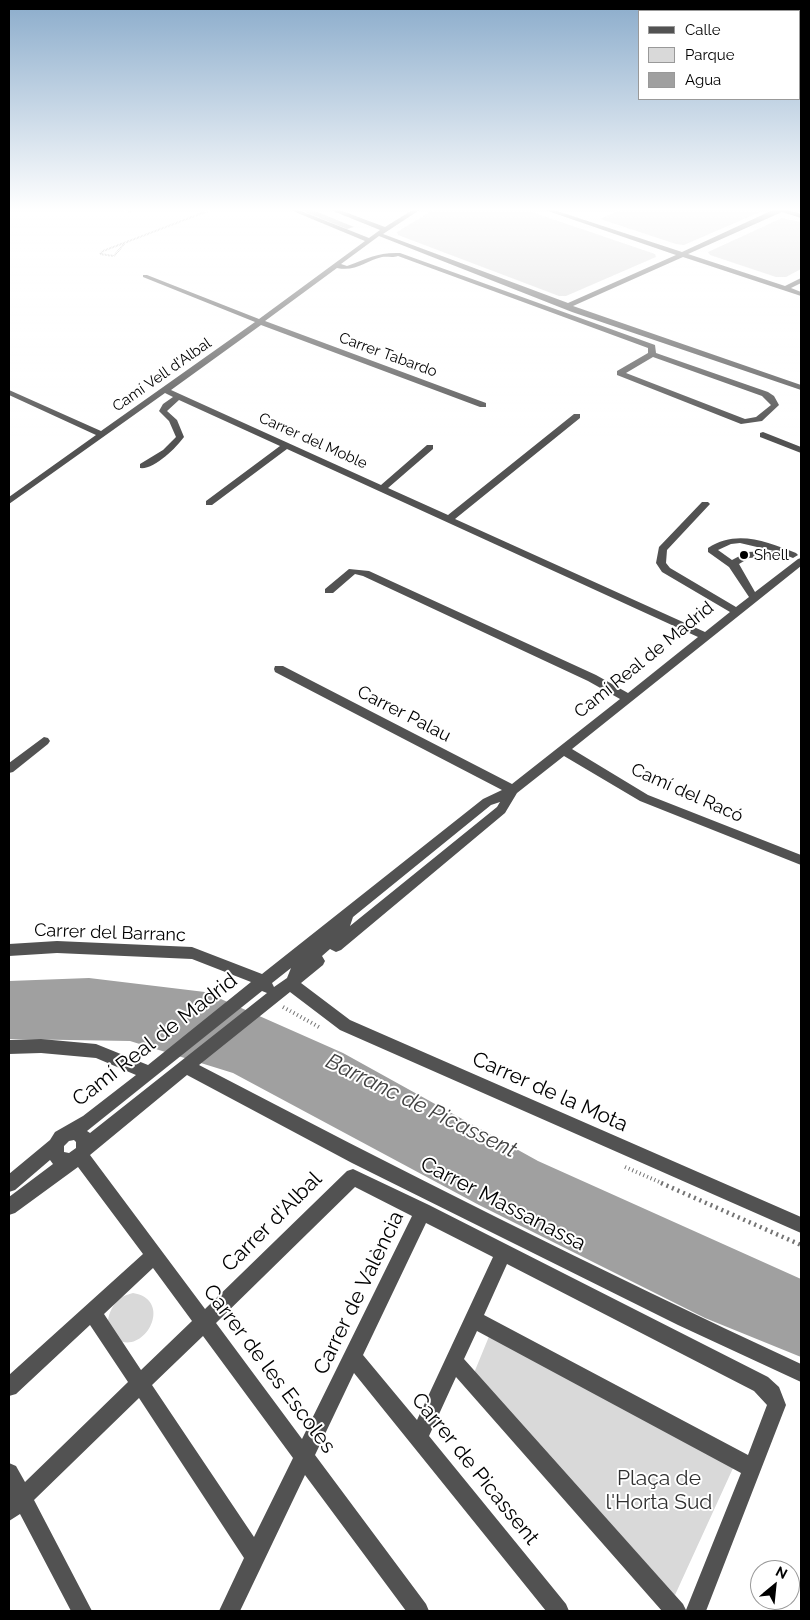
<!DOCTYPE html>
<html>
<head>
<meta charset="utf-8">
<style>
  body { margin:0 }
  #map { position:relative; width:810px; height:1620px; overflow:hidden; background:#fff; font-family:Raleway,sans-serif }
  canvas { display:block }
  .frame { position:absolute; inset:0; border:10px solid #000; pointer-events:none }
  .legend { position:absolute; left:638px; top:10px; width:162px; height:90px; box-sizing:border-box; background:#fff; border:1px solid #999; margin:0; padding:6px 9px; list-style:none; font-size:15px; color:#000 }
  .legend li { display:flex; align-items:center; gap:10px; height:25px }
  .legend b { width:25px; border:1px solid #999 }
  .north { position:absolute; left:750px; top:1560px; width:50px; height:50px; box-sizing:border-box; background:#fff; border:1px solid #999; border-radius:50%; rotate:28deg; font-size:14px; font-weight:700; line-height:20px; text-align:center; color:#000 }
  .north::after { content:''; display:block; margin:auto; width:18px; height:22px; background:#000; clip-path:polygon(50% 0,100% 100%,50% 72%,0 100%) }
</style>
</head>
<body>
<div id="map">
<canvas width="810" height="1620"></canvas>
<div class="frame"></div>
<ul class="legend">
<li><b style="height:6px;background:#525252"></b>Calle</li>
<li><b style="height:14px;background:#d9d9d9"></b>Parque</li>
<li><b style="height:14px;background:#a0a0a0"></b>Agua</li>
</ul>
<div class="north">N</div>
</div>
<script>
const context = document.querySelector('canvas').getContext('2d');
context.lineJoin = 'round';
function paint(path, color) { context.fillStyle = color; context.fill(path, 'evenodd'); }
function strokePath(path, color, width, dash) { context.strokeStyle = color; context.lineWidth = width; context.lineCap = dash ? 'butt' : 'round'; context.setLineDash(dash || []); context.stroke(path); }
function label(font, color, halo, rows, align = 'center') {
  context.font = font + ' Raleway,sans-serif'; context.lineWidth = 4; context.setLineDash([]); context.textBaseline = 'middle'; context.strokeStyle = halo; context.fillStyle = color; for (const [text, x, y, turn = 0] of rows) {
    context.save(); context.translate(x, y); context.rotate((+turn || 0) * Math.PI / 180); context.textAlign = isNaN(turn) ? turn : align; if (halo) context.strokeText(text, 0, 0); context.fillText(text, 0, 0); context.restore();
  }
}
const green = new Path2D(`
  M435,209H523L655,254L656,257L566,296H559L398,235L397,232Z
  M622,209H759L760,212L684,245L676,244L600,219Z
  M782,218L801,222V269L786,277H776L710,255L708,252Z
  M133,1293C175,1300 144,1357 116,1339C101,1330 109,1305 122,1297C125,1295 130,1294 133,1293Z
  M490,1334L734,1466L675,1595L474,1373Z`);
const water = new Path2D(`
  M89,978L205,992L343,1053L538,1161L801,1279V1357L705,1318L479,1205L233,1073L130,1041L9,1039V981Z`);
const canal = new Path2D(`
  M298,209H310L354,227L347,229Z`);
const pathFar2 = new Path2D(`
  M123,209L131,212
  M124,244L114,256L100,254L103,251L213,209`);
const pathFar1 = new Path2D(`
  M283,1007L319,1027
  M625,1167L664,1184`);
const path = new Path2D(`
  M661,1183L801,1245`);
const minor = new Path2D(`
  M288,209H296L369,238L380,230L328,209H337L385,227L414,209H421L383,234L568,303L676,255L542,209H551L682,252L775,209H784L801,214V218L782,212L688,254L785,286L801,278V283L791,288L801,292V296L683,257L573,306L801,385V390L572,312L379,236L341,264L347,266C368,258 379,252 400,253L655,345L656,353L768,392L774,396L779,405L762,421L741,424L617,375V371L648,353V348L398,256C392,258 387,256 382,257C365,261 356,272 337,268L265,321L486,403V407H480L261,325L171,390L381,485L427,445H433V449L388,488L448,515L574,414H580V418L455,519L705,632L730,612L662,572L656,563L659,547L702,502H708L710,504L667,550L666,563L670,568L736,607L749,597L729,567L708,552V548C737,529 767,542 796,553L798,555L793,558L785,555L749,558L739,564L755,592L798,559L801,558V566L572,749L648,795L801,855V865L640,801L564,756L517,793L505,813L341,950L336,952L330,949L322,956L325,961L323,965L301,983L350,1020L801,1217V1233L340,1030L290,992L199,1065C398,1169 598,1270 801,1364V1382L678,1325L352,1163L187,1075L90,1155L205,1309L347,1171L353,1169L429,1205L768,1377L779,1387L786,1405L706,1611H662L456,1377L429,1436L566,1604L569,1611H546L354,1373L315,1455L426,1604L429,1611H406L305,1475L240,1611H219L244,1558L139,1398L34,1500L92,1611H71L20,1514L9,1521L10,1496L9,1463L16,1466L25,1482L128,1382L90,1325L16,1394L9,1396V1375L143,1254L78,1167L15,1213L9,1215V1197L53,1164L50,1160L15,1190L9,1192V1174L50,1140L55,1132L83,1116L136,1075L96,1058L41,1053L9,1054V1040L41,1039L96,1044L148,1065L251,982L192,959L57,953L9,956V944L57,941L192,947L262,974L483,799L502,790L275,672L274,669L275,666H283L512,784L620,699L588,681L363,576L355,574L333,593H325V589L349,569L369,571L596,675L628,693L698,637L287,449L212,505H206V501L280,446L179,400L167,411L177,420L184,437C176,448 154,470 140,468V464L163,450L176,437L169,421L159,411L163,404L173,397L165,393L9,504V497L96,435L9,395V390L101,431L255,322L143,277V275H147L259,319L365,241ZM653,357L762,396L771,405L756,417L745,419L626,373ZM740,543L774,551L747,552L732,560L718,550L731,544ZM500,802L497,807L350,926L353,917L491,805ZM291,968L287,978L274,987L272,983ZM262,991L267,993L90,1133L87,1131ZM74,1140L76,1142V1148L69,1153L64,1152V1146L69,1141ZM355,1187L412,1216L302,1439L216,1323ZM426,1223L493,1257L417,1420L363,1355ZM507,1264L754,1391L767,1405L748,1455L484,1315ZM153,1268L192,1321L141,1370L104,1314ZM477,1331L741,1473L686,1610L683,1604L464,1359ZM203,1336L293,1458L254,1537L152,1385Z
  M763,432L801,447V453L760,437V433Z
  M44,737L48,738L50,741L48,744L13,772L9,773V763Z`);
const markers = [
  [744,555,5,"#000"]
];
const farStreetnames = [
  ["Carrer Tabardo",388,355,20],
  ["Camí Vell d'Albal",162,375,-35],
  ["Carrer del Moble",313,441,24]
];
const farPoinames = [
  ["Shell",754,555]
];
const streetNames = [
  ["Camí Real de Madrid",644,660,-39],
  ["Carrer Palau",404,714,27],
  ["Camí del Racó",687,793,24],
  ["Carrer del Barranc",110,933,2]
];
const nearStreetnames = [
  ["Camí Real de Madrid",155,1040,-38],
  ["Carrer de la Mota",550,1092,24],
  ["Carrer Massanassa",503,1204,27],
  ["Carrer d'Albal",272,1222,-45],
  ["Carrer de València",359,1293,-64],
  ["Carrer de les Escoles",269,1369,53],
  ["Carrer de Picassent",475,1469,51]
];
const nearParknames = [
  ["Plaça de",659,1479],
  ["l'Horta Sud",659,1503]
];
const nearWaternames = [
  ["Barranc de Picassent",421,1106,26]
];
paint(green, '#d9d9d9');
paint(water, '#a0a0a0');
paint(canal, '#a0a0a0');
strokePath(pathFar2, '#747474', 2, [0.5, 1]);
strokePath(pathFar1, '#747474', 4, [1, 3]);
strokePath(path, '#747474', 4.5, [2, 4]);
paint(minor, '#525252');
const sky = context.createLinearGradient(0, 0, 0, 436);
sky.addColorStop(0, '#8baccb');
sky.addColorStop(0.48, '#fff');
sky.addColorStop(1, '#ffffff00');
context.fillStyle = sky;
context.fillRect(0, 0, 810, 436);
for (const [x, y, r, color] of markers) { const dot = new Path2D(); dot.arc(x, y, r, 0, 2 * Math.PI); context.fillStyle = color; context.fill(dot); strokePath(dot, '#fff', 2); }
label('15px', '#000', '#fff', farStreetnames);
label('15px', '#000', '#fff', farPoinames, 'left');
label('18px', '#000', '#fff', streetNames);
label('21px', '#000', '#fff', nearStreetnames);
label('21px', '#303030', '#fff', nearParknames);
label('italic 22px', '#414141', '#fff', nearWaternames);
</script>
</body>
</html>
